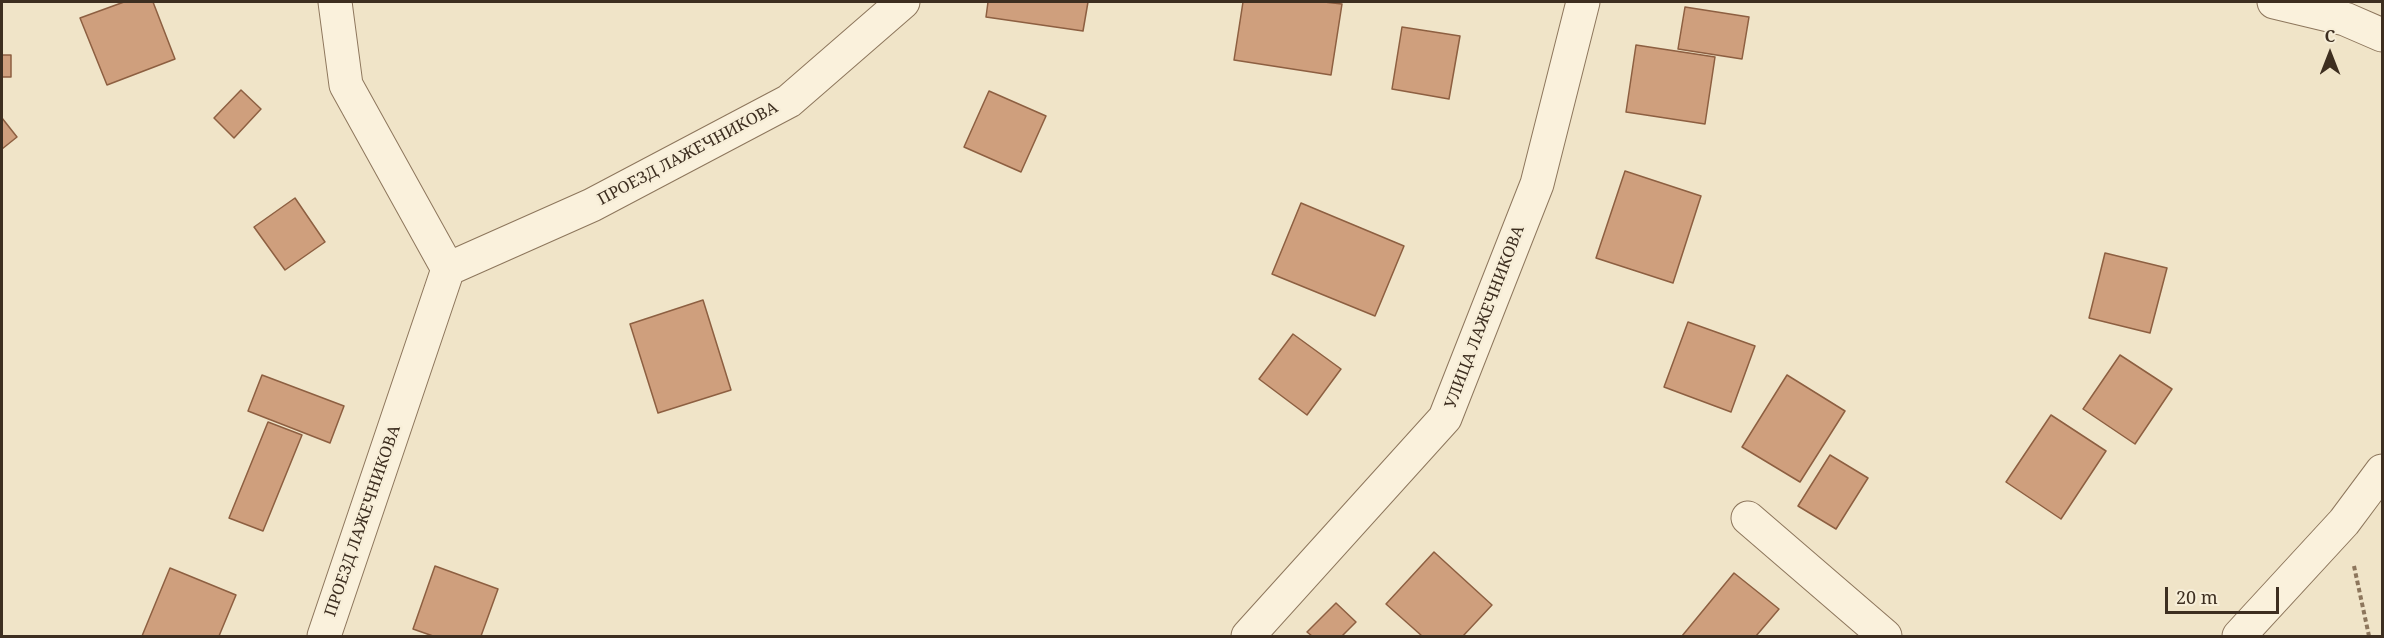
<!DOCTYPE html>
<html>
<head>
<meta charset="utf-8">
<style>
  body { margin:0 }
  #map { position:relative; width:2384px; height:638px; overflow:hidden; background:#f0e4c8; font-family:"Noto Serif",serif }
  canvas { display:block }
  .frame { position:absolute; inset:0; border:3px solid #3d2e20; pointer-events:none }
  .north { position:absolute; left:2300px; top:24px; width:60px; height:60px; -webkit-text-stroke:4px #f7eed8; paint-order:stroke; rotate:0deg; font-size:16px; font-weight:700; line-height:24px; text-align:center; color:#3d2e20 }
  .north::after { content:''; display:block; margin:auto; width:21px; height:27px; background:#3d2e20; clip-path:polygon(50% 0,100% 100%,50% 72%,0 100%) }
  .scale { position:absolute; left:2165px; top:587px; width:114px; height:27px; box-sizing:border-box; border:3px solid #3d2e20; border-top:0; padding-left:8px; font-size:18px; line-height:21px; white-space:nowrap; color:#3d2e20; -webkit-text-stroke:4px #f7eed8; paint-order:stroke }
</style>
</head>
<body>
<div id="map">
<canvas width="2384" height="638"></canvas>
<div class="frame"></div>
<div class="north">С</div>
<div class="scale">20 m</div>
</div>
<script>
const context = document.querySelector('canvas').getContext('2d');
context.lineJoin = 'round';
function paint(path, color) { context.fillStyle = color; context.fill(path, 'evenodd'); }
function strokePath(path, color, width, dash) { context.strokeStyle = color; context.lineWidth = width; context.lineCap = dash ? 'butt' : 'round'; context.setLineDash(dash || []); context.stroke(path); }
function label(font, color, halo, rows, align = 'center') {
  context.font = font + ' "Noto Serif",serif'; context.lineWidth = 5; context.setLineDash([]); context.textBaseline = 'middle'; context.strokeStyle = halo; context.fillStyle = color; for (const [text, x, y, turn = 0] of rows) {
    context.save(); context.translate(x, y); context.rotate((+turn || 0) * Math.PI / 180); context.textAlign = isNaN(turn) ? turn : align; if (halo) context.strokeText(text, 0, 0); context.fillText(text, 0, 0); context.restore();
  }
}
const building = new Path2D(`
  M124,2H153L175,59L107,85L80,18Z
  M988,2H1088L1083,31L986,17Z
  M1243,2H1324L1342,4L1331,75L1234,60Z
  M1685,7L1749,17L1742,59L1678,49Z
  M1402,27L1460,36L1449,99L1392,89Z
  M1636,45L1715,57L1705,124L1626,112Z
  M2,55H11V77H2Z
  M241,90L261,109L234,138L214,118Z
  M989,91L1046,116L1021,172L964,147Z
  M2,118L17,137L2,149Z
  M1625,171L1701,196L1673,283L1596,258Z
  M295,198L325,242L285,270L254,227Z
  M1301,203L1404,246L1375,316L1272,274Z
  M2105,253L2167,268L2150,333L2089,318Z
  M703,300L731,390L658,413L630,324Z
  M1688,322L1755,346L1731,412L1664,387Z
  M1293,334L1341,369L1307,415L1259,379Z
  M2120,355L2172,389L2135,444L2083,409Z
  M262,375L344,406L330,443L248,411Z
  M1787,375L1845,411L1800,482L1742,447Z
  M2051,415L2106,451L2061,519L2006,482Z
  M268,422L302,435L263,531L229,518Z
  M1830,455L1868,478L1836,529L1798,506Z
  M1434,552L1492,605L1463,636H1422L1386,604Z
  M435,566L498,589L481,636H433L413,629Z
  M170,568L236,595L219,636H142Z
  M1734,573L1779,609L1756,636H1682Z
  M1336,603L1356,622L1342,636H1312L1307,632Z`);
const path = new Path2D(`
  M2354,566L2369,636`);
const street = new Path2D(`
  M335,2L346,85L448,269
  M2274,2L2345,19L2382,35
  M1748,518L1885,636
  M324,636L448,269L592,205L789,101L903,2
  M1248,636L1445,418L1537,184L1583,2
  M2239,636L2344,522L2382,471`);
const streetNames = [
  ["ПРОЕЗД ЛАЖЕЧНИКОВА",688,154,-28],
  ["УЛИЦА ЛАЖЕЧНИКОВА",1485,317,-69],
  ["ПРОЕЗД ЛАЖЕЧНИКОВА",363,521,-71]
];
paint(building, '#cf9f7d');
strokePath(building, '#8d5f41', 1.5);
strokePath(street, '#8d765c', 35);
strokePath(path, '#8d765c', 4, [4.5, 3]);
strokePath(street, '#faf1dc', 33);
label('16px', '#3d2e20', '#f7eed8', streetNames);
</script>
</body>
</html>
